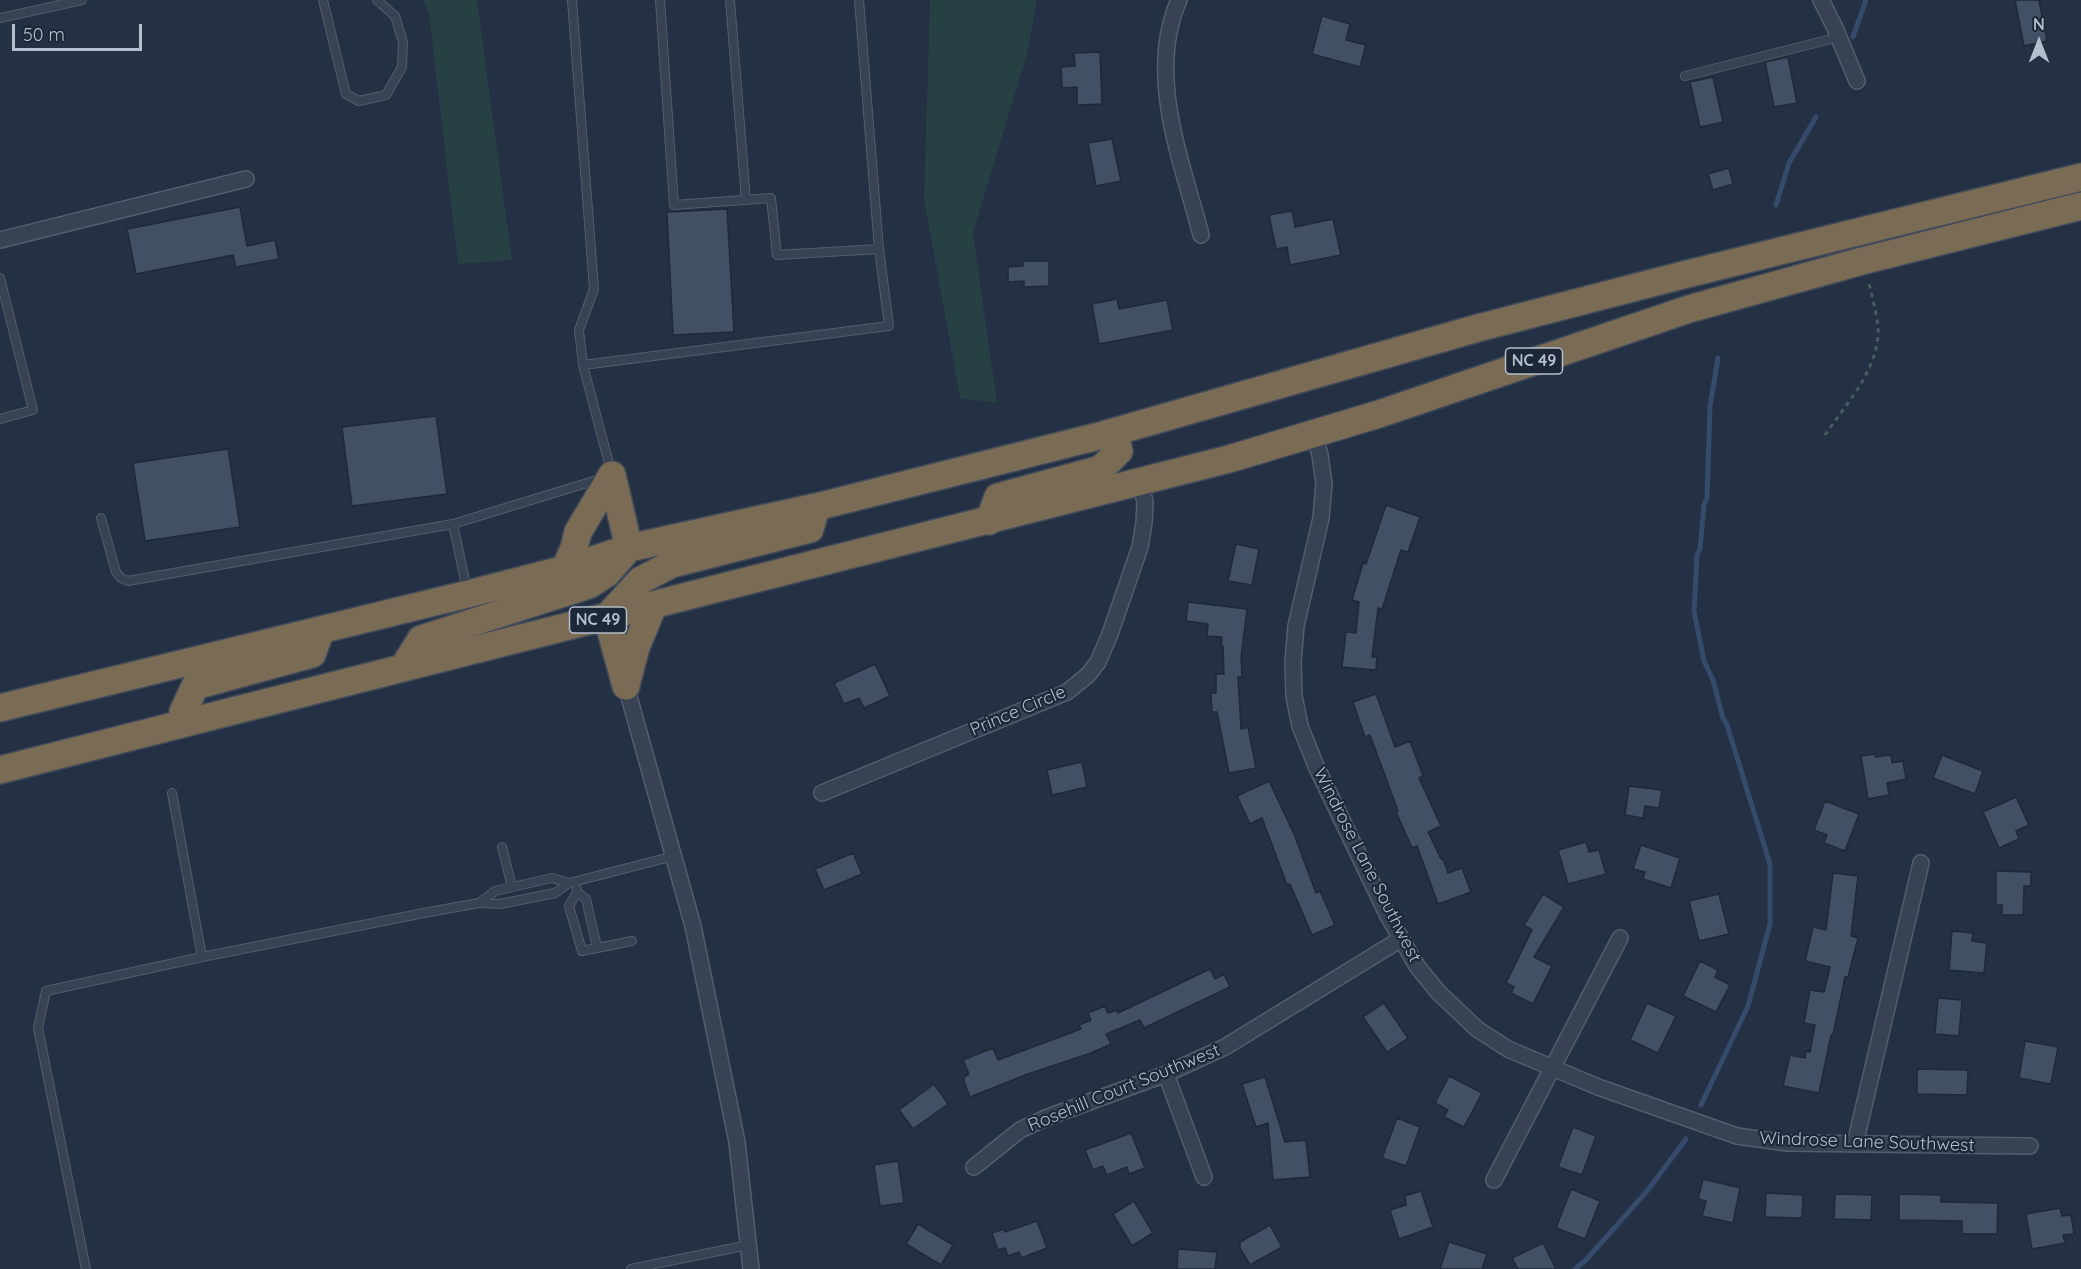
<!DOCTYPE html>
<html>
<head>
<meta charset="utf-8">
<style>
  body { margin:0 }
  #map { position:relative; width:2081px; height:1269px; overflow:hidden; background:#243043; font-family:Quicksand,sans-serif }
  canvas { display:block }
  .north { position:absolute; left:2009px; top:12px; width:60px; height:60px; -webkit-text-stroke:4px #1d2738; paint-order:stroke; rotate:0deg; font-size:16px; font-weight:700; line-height:24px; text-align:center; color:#b5becc }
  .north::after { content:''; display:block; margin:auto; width:21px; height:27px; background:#b5becc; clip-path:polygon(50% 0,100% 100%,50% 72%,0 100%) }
  .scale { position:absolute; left:12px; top:24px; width:130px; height:27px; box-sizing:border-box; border:3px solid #b5becc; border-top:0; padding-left:8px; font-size:18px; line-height:21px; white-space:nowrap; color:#b5becc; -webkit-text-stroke:4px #1d2738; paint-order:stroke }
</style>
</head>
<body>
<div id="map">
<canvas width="2081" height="1269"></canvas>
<div class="north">N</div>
<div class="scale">50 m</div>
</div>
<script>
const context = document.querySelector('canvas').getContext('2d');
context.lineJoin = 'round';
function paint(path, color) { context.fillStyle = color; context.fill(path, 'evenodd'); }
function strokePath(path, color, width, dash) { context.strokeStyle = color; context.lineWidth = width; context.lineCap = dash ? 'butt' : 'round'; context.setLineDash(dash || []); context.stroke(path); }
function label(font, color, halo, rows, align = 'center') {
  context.font = font + ' Quicksand,sans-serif'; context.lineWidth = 4.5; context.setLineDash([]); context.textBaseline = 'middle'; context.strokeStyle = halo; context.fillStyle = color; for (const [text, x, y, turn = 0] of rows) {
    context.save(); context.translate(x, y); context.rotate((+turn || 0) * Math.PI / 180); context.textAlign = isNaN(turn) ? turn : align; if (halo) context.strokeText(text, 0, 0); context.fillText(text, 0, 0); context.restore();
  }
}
const green = new Path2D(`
  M423,0H477L512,260L458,264L429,14Z
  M930,0H1037L1027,54L973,233L997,403L960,398L924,200Z`);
const stream = new Path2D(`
  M1853,37L1866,0
  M1776,205L1789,163L1816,117
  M1701,1105L1748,1006L1770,924V864L1727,725L1723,718L1713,680L1704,661L1694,611L1697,555L1700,549L1704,505L1707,498L1710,406L1718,358
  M1575,1269L1585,1261L1648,1190L1686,1139`);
const building = new Path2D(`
  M2015,0H2039L2047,41L2024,46Z
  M1322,16L1350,24L1346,40L1366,45L1360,67L1312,54Z
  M1100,52L1102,104L1077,105V87L1062,88L1061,67L1075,66L1074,53Z
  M1788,57L1797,103L1774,107L1765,62Z
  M1713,77L1723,122L1700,127L1690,82Z
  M1112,139L1121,181L1096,186L1088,143Z
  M1729,168L1733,184L1713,190L1708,174Z
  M240,207L247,246L275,240L279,259L236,267L233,255L136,274L127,229Z
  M727,209L734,332L673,335L667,212Z
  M1292,211L1295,227L1333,219L1341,255L1290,265L1287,247L1276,249L1269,215Z
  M1023,261H1049V286L1024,287V281L1008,282V267L1023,266Z
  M1117,299L1119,309L1167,300L1173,330L1099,344L1092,304Z
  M436,416L447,494L352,506L342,427Z
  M228,449L240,527L145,541L133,463Z
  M1386,505L1420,517L1408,552L1401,550L1382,609L1378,608L1372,657H1377L1376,670L1342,667L1346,632L1356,633L1359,602L1352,600L1363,563L1366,564Z
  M1236,544L1259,549L1252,585L1228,581Z
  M1188,602L1247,609L1241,658L1242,677H1238L1241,729L1248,727L1256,768L1229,773L1217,712H1212L1211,693H1216V674H1224L1223,646H1221L1222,637L1207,636L1208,624L1186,621Z
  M875,664L890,696L864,708L859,698L844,704L834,683Z
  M1376,694L1395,747L1410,741L1423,776L1419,778L1441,826L1428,832L1441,859H1443L1448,873L1462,868L1471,892L1438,904L1417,846L1412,848L1396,812L1398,811L1370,735L1365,737L1353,702Z
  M1875,754V757L1891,755L1892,763L1903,761L1906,779L1887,783L1889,795L1868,799L1861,756Z
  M1942,755L1983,771L1975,794L1933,778Z
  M1082,762L1087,787L1052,795L1047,770Z
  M1269,781L1294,834L1316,893L1320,891L1335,925L1312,935L1290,884L1287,885L1262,818L1250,824L1237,796Z
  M1629,786L1662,790L1659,808L1645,806L1643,818L1625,815Z
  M2016,797L2029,825L2016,831L2019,839L1999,848L1983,812Z
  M1825,801L1859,814L1845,851L1824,843L1827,835L1814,830Z
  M1586,842L1589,852L1599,850L1606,874L1568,884L1558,850Z
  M1641,845L1680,858L1671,888L1643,879L1645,872L1633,869Z
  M853,853L862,874L824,890L815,869Z
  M1996,871L2031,872V886H2024L2023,915H2002V905H1996Z
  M1833,873L1858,876L1851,936L1858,938L1848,977H1845L1833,1035H1831L1819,1093L1783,1086L1790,1055L1805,1058L1806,1051L1810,1052L1815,1025L1804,1023L1810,990L1824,992L1830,967L1805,961L1813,927L1826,930Z
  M1543,894L1564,907L1534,957L1552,966L1533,1004L1511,993L1514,987L1506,983L1532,930L1524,925Z
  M1719,894L1729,934L1699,941L1689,901Z
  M1952,931L1973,933L1972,941L1987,943L1984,973L1949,970Z
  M1700,961L1718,970L1715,977L1730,985L1716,1012L1683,996Z
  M1210,969L1215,979L1224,974L1230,987L1144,1028L1140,1020L1106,1034L1111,1044L1091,1053L1028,1074L970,1097L964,1082V1077L969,1074L963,1060L993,1048L998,1060L1081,1029L1079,1025L1091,1020L1088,1013L1105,1006L1108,1013L1117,1010L1118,1013Z
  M1938,998L1962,1000L1959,1036L1935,1034Z
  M1384,1003L1408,1038L1387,1052L1363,1017Z
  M1647,1003L1676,1016L1658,1053L1630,1040Z
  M2025,1041L2058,1047L2051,1084L2019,1078Z
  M1917,1069L1968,1070L1967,1095L1917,1094Z
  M1449,1076L1482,1093L1464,1127L1444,1117L1448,1110L1435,1103Z
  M1265,1077L1285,1142L1306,1140L1310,1177L1273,1180L1268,1123L1256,1127L1242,1084Z
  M934,1084L948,1104L913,1129L899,1110Z
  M1397,1118L1420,1127L1406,1166L1382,1158Z
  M1573,1127L1596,1136L1582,1175L1558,1167Z
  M1131,1133L1145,1168L1129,1174L1127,1167L1107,1175L1103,1166L1093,1170L1085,1150Z
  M898,1161L904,1203L880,1206L874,1165Z
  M1703,1179L1740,1188L1733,1223L1702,1216L1706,1201L1698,1199Z
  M1571,1189L1600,1201L1585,1239L1556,1228Z
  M1421,1191L1433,1227L1399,1239L1390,1210L1406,1205L1405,1196Z
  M1766,1193L1803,1195L1802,1218L1765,1217Z
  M1835,1194L1872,1195L1871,1220L1834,1219Z
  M1899,1194L1941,1195V1202L1998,1203L1997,1234H1962V1221L1899,1220Z
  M1134,1201L1153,1233L1132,1246L1113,1214Z
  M2060,1208L2062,1216L2071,1215L2074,1234L2063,1235L2065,1243L2032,1249L2026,1214Z
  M1037,1221L1047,1248L1021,1258L1019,1252L1008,1256L1005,1248L998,1250L992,1233L1004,1229L1005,1232Z
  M918,1224L953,1245L941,1265L906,1244Z
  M1270,1225L1282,1247L1250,1265L1240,1248V1242Z
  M1449,1242L1487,1254L1482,1269H1440Z
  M1543,1243L1556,1269H1518L1512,1258Z
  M1178,1249L1217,1252L1215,1269H1177Z`);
const path = new Path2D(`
  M1825,435C1846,404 1881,367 1878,326C1876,311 1872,295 1868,280`);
const lane = new Path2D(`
  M323,0L346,94L359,101L386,95L402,67L403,42L395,16L377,0
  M572,0L594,289L579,330L583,365L611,471
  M660,0L674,205L771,198L777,255L879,249
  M730,0L746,200
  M0,18L82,0
  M1685,76L1839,37
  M0,278L33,410L0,419
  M583,365L889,326L879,249L859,0
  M101,518L116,572L121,578L128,581L453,524L600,479
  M453,524L467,590
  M172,793L202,957
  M502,847L512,887
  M577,889V892L586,899L597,947
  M577,892L569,906L582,951L632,941
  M479,903L495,891L552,878L569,883
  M86,1269L38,1028L46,991L202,957L429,912L479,903L500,904L555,893L569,883L674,856
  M631,1269L748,1245`);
const street = new Path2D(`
  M1179,0C1146,75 1182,161 1201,235
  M1821,0L1835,28L1857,81
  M0,240L246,179
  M1314,434L1320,455L1324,484L1321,518L1296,626L1293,662L1294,696L1300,726L1316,766L1388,916L1417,966L1438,992L1477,1029L1508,1049L1598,1087L1737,1136L1787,1143L2030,1146
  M626,686L693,926L737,1142L751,1269
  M822,793L1067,692L1088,675L1098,662L1110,634L1140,547L1144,523L1145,502L1140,482
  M1166,1074L1204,1177
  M1855,1144L1921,863
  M974,1167L1020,1130L1048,1117L1166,1074L1225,1047L1401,939
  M1494,1180L1620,938`);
const highway = new Path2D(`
  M989,521L998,497L1101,469L1119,451L1114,432
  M565,569L574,548L578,532L612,475
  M403,668L421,639L589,585L606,574L629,548L612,475
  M626,685L636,647L653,606
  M626,686L607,617L641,580L672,564L810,529L816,507
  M0,708L468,594L565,569L629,548L816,507L1103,435L1478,328L1687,274L2081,177
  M186,722L183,712L195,686L312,654L321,630
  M0,770L1229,459L1379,414L1689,309L1862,261L2081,206`);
const shields = [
  [1534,361,57],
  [598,620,57]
];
const shieldNames = [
  ["NC 49",1534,361],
  ["NC 49",598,620]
];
const streetNames = [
  ["Prince Circle",1018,711,-23],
  ["Windrose Lane Southwest",1367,865,63],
  ["Rosehill Court Southwest",1124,1088,-22],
  ["Windrose Lane Southwest",1867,1142,2]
];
paint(green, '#264044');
strokePath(stream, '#364b6b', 5);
paint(building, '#425065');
strokePath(building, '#1f2939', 1.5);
strokePath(lane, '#535d6c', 10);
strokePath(street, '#535d6c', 18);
strokePath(highway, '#404a59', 30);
strokePath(path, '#445d60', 3, [4.5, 4.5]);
strokePath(lane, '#384252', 8);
strokePath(street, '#384252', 15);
strokePath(highway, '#796b54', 27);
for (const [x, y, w] of shields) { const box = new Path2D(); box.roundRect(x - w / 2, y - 13, w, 26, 4.5); context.fillStyle = '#1d2738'; context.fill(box); strokePath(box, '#b5becc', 1.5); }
label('bold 16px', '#b5becc', null, shieldNames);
label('18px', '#b5becc', '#1d2738', streetNames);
</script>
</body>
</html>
